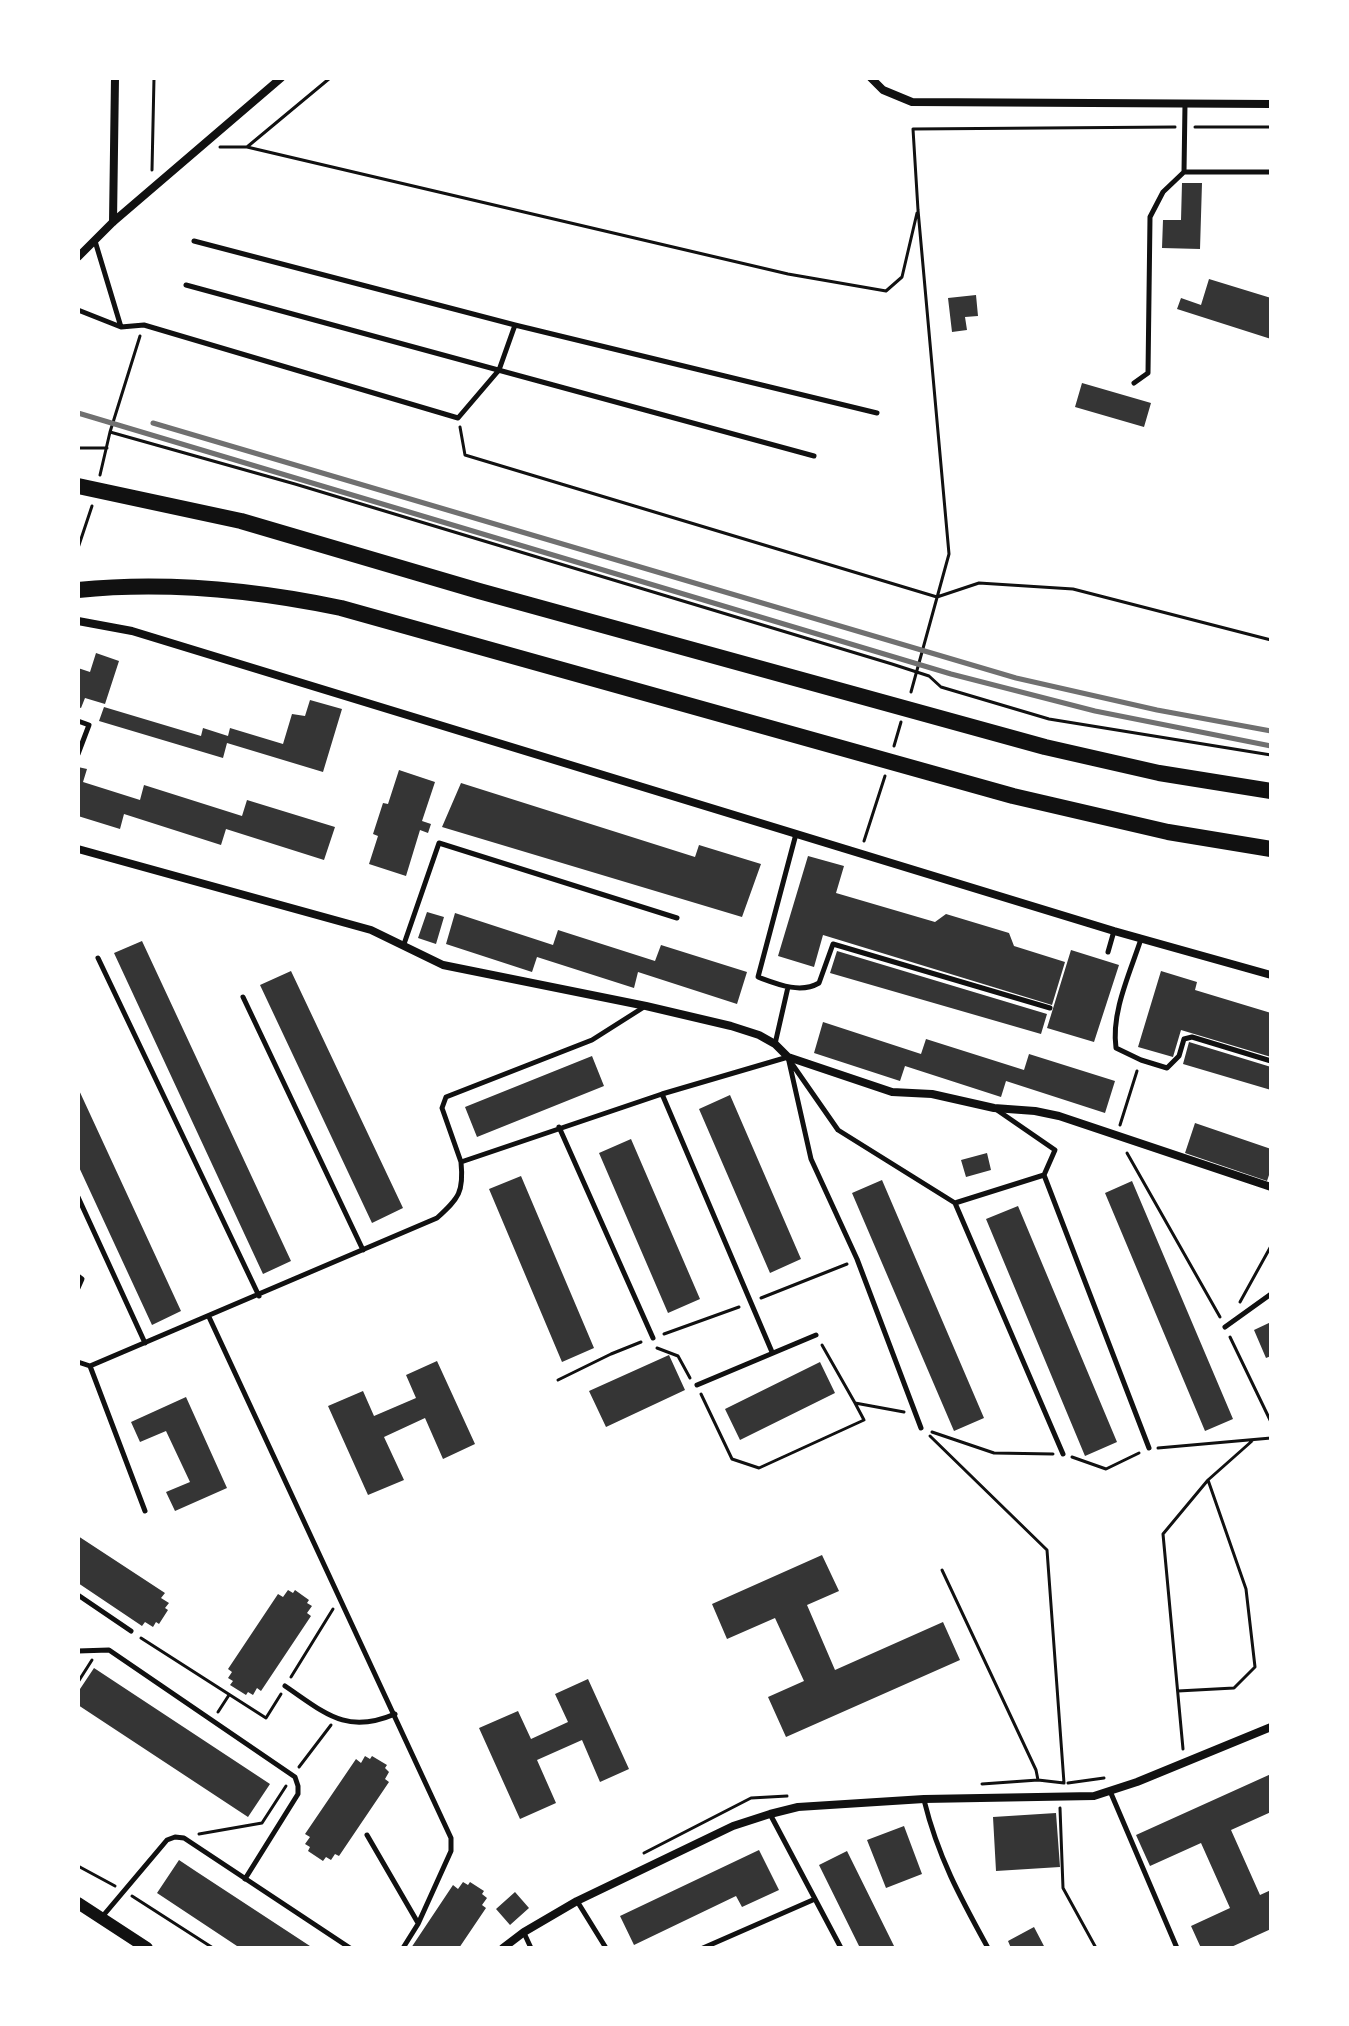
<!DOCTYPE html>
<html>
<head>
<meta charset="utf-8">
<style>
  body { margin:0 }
  #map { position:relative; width:1349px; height:2026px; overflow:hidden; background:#fff; font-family:"Fira Sans Condensed",sans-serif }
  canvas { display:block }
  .frame { position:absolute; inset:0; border:80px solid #fff; pointer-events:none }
</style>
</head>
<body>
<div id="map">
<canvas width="1349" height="2026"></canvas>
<div class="frame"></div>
</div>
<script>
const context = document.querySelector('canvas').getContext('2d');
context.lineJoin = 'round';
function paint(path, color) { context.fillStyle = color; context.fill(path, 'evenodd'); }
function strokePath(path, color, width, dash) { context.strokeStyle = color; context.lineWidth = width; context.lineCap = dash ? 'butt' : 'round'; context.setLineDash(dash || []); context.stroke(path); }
const building = new Path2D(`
  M1182,183H1202L1200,249L1162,248L1163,220H1181Z
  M1209,279L1271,298V339L1177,309L1181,298L1201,305Z
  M976,295L978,316L965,317L967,330L952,332L948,298Z
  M1082,383L1151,403L1144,427L1075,407Z
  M96,653L119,661L105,704L85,698L81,708L78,707V668L90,672Z
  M310,700L342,709L323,772L227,743L223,758L99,721L104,707L201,736L203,728L228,736L230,728L283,744L292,714L305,716Z
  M78,767L87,769L83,782L140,800L144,785L242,816L247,800L335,827L324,860L226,829L221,845L124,814L120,829L78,816Z
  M399,770L435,782L422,821L431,824L428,833L420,830L406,876L369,864L378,836L373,834L383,803L388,804Z
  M461,783L695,857L699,845L761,864L742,917L442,827Z
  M808,856L844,866L836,893L935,922L946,914L1009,933L1014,946L1065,962L1052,1005L823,935L814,967L778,956Z
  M427,912L444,917L436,944L418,938Z
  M455,913L553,945L558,930L655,961L661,945L747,972L737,1004L638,972L634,988L537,957L532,972L446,944Z
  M142,941L291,1261L263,1274L114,953Z
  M1071,950L1119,965L1094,1042L1047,1028Z
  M837,951L1047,1014L1041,1034L830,973Z
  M291,971L403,1208L372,1223L260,985Z
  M1161,971L1197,982L1195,990L1271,1013V1057L1181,1030L1173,1057L1138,1047Z
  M823,1022L921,1054L926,1039L1024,1070L1029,1054L1115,1081L1105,1113L1006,1081L1001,1097L905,1066L900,1081L814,1053Z
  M1189,1042L1271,1067V1090L1183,1064Z
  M592,1056L604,1086L477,1137L465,1107Z
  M78,1088L181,1311L152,1325L78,1165Z
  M730,1095L801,1259L770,1273L699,1109Z
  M1195,1123L1271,1149V1169L1267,1181L1185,1153Z
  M631,1139L700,1299L668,1313L599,1153Z
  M987,1153L991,1170L966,1177L961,1160Z
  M521,1176L594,1348L562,1362L489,1189Z
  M882,1180L984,1418L954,1431L852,1193Z
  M1132,1181L1233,1419L1205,1431L1105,1193Z
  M1018,1206L1117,1442L1085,1456L986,1219Z
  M1271,1322V1356L1266,1358L1254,1330Z
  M669,1355L685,1390L606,1427L589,1391Z
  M437,1361L475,1444L443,1459L425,1418L384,1437L404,1480L368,1495L328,1406L363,1391L374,1416L416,1398L406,1375Z
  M820,1362L835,1393L740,1440L725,1409Z
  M186,1397L227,1488L175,1511L166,1492L190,1482L166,1431L140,1442L131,1422Z
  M78,1536L165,1593L161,1598L169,1603L165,1608L168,1610L159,1624L156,1622L153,1627L145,1622L142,1626L78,1583Z
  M822,1555L839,1591L807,1605L835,1670L943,1622L960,1660L786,1737L768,1697L804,1681L775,1618L727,1639L712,1604Z
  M288,1590L293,1593L295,1590L309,1600L307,1603L312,1606L307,1613L311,1616L261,1691L257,1688L253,1695L248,1692L246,1695L230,1685L233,1681L228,1678L232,1672L228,1669L278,1594L283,1597Z
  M94,1668L270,1784L248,1817L78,1705V1692Z
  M588,1679L629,1769L600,1782L582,1740L537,1760L556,1803L520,1819L479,1728L518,1711L531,1739L568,1722L555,1694Z
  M365,1756L370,1759L372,1756L387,1765L385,1768L389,1772L385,1779L389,1782L339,1856L335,1854L331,1860L326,1857L323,1861L308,1851L310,1847L305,1844L310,1837L305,1834L356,1759L361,1763Z
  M1271,1774V1812L1231,1830L1260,1895L1271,1890V1929L1229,1948H1201L1191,1926L1230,1908L1201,1843L1150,1866L1136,1835Z
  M1056,1813L1060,1867L996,1871L993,1817Z
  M904,1826L922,1874L886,1888L867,1840Z
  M759,1850L779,1890L742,1907L736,1896L634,1945L620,1916Z
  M847,1851L895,1948H860L819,1865Z
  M179,1860L197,1872L313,1948H240L157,1893Z
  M463,1882L468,1885L470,1882L484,1891L482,1894L487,1898L482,1905L486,1908L459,1948H411L453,1885L458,1889Z
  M515,1892L529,1908L510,1925L496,1909Z
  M1034,1927L1045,1948H1011L1008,1941Z`);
const path = new Path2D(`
  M1195,127H1271
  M220,147H247L788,274L886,291L902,277L917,213
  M247,147L330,78
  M152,170L154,78
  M140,336L110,432L295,484L892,664L929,676L941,687L1049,719L1271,755
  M460,427L465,455L937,597L979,583L1073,589L1271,640
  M78,448H107
  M100,475L110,432
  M78,548L92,506
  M911,692L949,554L918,210L913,129L1175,127
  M894,746L901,722
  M864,841L885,776
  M1120,1125L1137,1071
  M1127,1153L1220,1317
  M761,1298L847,1264
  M1240,1302L1271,1246
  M664,1334L739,1307
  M1230,1337L1271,1422
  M822,1345L855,1403
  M657,1348L678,1356L690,1378
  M558,1380L611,1354L641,1342
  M701,1394L732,1459L759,1468L864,1420L855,1403L904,1412
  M932,1432L994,1453L1053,1454
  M930,1436L1047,1550L1064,1783L1038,1780L1036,1770L942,1570
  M1158,1448L1271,1438
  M1072,1457L1106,1469L1139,1453
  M141,1638L266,1718L281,1694
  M291,1677L333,1609
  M78,1682L92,1660
  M1178,1691L1234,1688L1255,1667L1246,1589L1208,1480
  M218,1712L229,1695
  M1183,1749L1163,1534L1208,1480L1252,1441
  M299,1767L331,1725
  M1068,1783L1104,1778
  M982,1784L1038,1780
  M1060,1808L1063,1888L1096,1948
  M199,1834L262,1823L286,1786
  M644,1853L751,1798L787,1796
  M78,1866L115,1886
  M132,1896L213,1948`);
const service = new Path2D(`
  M1184,172L1185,104
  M95,241L121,327L144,325L458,418L499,370L515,325
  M194,241L515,325L877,413
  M186,285L814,456
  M78,310L121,327
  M1134,383L1148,373L1150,217L1163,192L1184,172H1271
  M78,721L89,725L78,754
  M796,834L758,977C777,984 800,994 819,983L833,944L1050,1008
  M1141,939C1130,973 1111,1012 1116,1048L1141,1060L1167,1068L1179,1056L1184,1039L1192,1037L1271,1061
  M404,944L439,843L677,918
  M1108,952L1114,931
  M98,958L259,1296
  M243,997L363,1250
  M775,1044L788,987
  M790,1061L838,1130L955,1203L1044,1175
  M662,1094L772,1352
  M997,1110L1055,1150L1044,1175L1149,1448
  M559,1127L653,1338
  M461,1162L442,1108L446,1097L592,1040L644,1007
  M78,1197L145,1343
  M955,1203L1063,1454
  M78,1276L82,1279L78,1288
  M209,1317L451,1838V1851L418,1924L403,1948
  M1225,1327L1271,1294
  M78,1362L90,1366L437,1218C459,1198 464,1192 461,1162L662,1094L788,1057L811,1159L857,1259L921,1428
  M90,1366L145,1511
  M697,1385L816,1335
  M78,1595L131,1631
  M78,1651L109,1650L295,1777L298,1786V1794L245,1879
  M285,1686C325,1713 346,1735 395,1714
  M1110,1791L1177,1948
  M924,1800C938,1857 960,1897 988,1948
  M770,1814L841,1948
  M367,1835L418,1923
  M577,1901L606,1948
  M102,1917L167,1840L175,1837L184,1838L350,1948
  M524,1933L531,1948
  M703,1948L815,1899`);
const minor = new Path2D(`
  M871,78L883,90L912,102L1271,104
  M113,222L115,78
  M78,257L113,222L281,78
  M78,621L132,631L1114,931L1271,975
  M78,849L371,930L443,965L646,1006L731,1026L759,1035L775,1044L788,1057L892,1092L932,1094L994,1108L1035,1111L1059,1116L1271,1187
  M503,1948L524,1932L577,1901L733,1826L770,1814L798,1807L924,1799L1094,1796L1137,1782L1271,1727`);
const tertiary = new Path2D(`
  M78,1903L147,1948`);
const primary = new Path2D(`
  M78,486L241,521L479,591L1045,747L1159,773L1271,791
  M78,590C166,581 255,590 341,608L1013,796L1168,832L1271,849`);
const rail = new Path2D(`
  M78,413L951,674L1095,711L1271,746
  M153,423L1016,678L1157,710L1271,731`);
paint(building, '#353535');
strokePath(path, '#111', 3);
strokePath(service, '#111', 5);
strokePath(minor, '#111', 8);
strokePath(tertiary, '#111', 12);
strokePath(primary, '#111', 16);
strokePath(rail, '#707070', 5);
</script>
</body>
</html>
